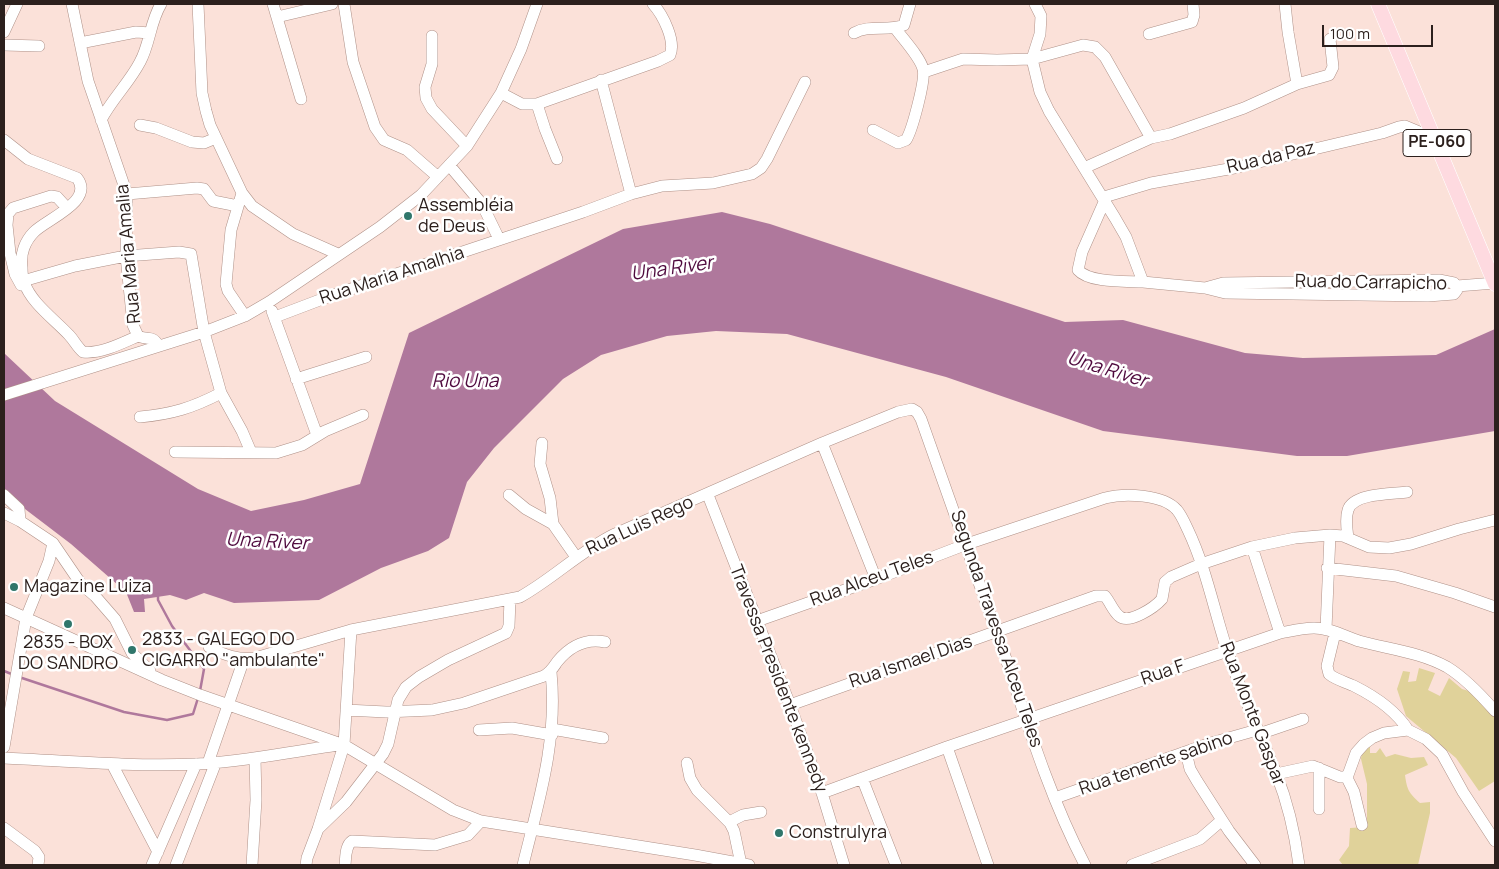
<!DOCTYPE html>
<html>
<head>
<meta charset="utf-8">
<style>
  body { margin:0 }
  #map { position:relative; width:1499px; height:869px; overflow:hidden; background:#fbe1d9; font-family:Manrope,sans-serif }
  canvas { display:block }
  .frame { position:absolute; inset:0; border:5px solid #2c201d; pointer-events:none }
  .scale { position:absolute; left:1322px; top:25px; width:111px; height:22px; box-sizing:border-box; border:2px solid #2c201d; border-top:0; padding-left:6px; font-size:15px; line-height:18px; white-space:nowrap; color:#2c201d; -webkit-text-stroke:4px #fff; paint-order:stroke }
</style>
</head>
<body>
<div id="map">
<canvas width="1499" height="869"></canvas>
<div class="frame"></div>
<div class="scale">100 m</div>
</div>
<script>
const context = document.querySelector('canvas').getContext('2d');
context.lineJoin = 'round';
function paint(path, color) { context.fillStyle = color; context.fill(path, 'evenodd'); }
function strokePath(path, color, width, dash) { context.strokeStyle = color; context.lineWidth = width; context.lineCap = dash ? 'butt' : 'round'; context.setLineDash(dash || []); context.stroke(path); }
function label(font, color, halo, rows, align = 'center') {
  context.font = font + ' Manrope,sans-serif'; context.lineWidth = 5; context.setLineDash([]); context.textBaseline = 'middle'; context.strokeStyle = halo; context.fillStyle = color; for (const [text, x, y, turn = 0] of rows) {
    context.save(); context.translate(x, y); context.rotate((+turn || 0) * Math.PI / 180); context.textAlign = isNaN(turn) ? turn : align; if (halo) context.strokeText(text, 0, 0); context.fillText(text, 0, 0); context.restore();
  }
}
const green = new Path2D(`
  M1419,668L1435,673L1428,690L1440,696L1449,678L1462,689L1479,694L1495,703V781L1479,791L1456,758L1406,716L1397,689L1403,671L1410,672L1408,682L1416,681Z
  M1370,742V753H1376L1380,748L1386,757L1395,754L1411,758L1424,757L1428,765L1405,775C1407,790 1409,793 1420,803L1430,802V813L1418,865H1343L1339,860L1349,846L1350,828L1367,827V784L1361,759L1362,750Z`);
const water = new Path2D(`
  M722,212L770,224L1065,322L1123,320L1245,353L1303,358L1436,355L1495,329V431L1347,456H1297L1103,431L946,377L787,334L716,331L667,336L601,355L563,379L494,448L467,482L449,538L428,551L381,568L319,600L234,603L204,593L186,600L170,595L144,599L145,612H134L126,592L71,544L4,493V353L55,401L198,489L251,511L304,500L360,484L409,333L623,229Z`);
const stream = new Path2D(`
  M158,595V600L172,626L204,669L200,691
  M4,671L14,675
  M19,677L124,712L167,720L193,714L198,698`);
const minor = new Path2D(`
  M72,4L88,81L127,194L126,256L133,325L138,336C149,341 151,334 159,346
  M198,4L202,93L206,111L210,125L242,193L252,206L293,234L338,254
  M273,4L301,99
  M344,4L353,62L375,127L384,140L407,150L438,177
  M1035,4L1041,16L1040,34L1032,59L1040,92L1049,111L1115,218L1126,237L1143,282L1205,288L1225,293L1428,296L1454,294L1457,290L1454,283L1439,280L1223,283L1205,288
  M1285,4L1288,32L1297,84
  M277,17L332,4
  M4,32L17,4
  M854,33C870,24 888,32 904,25L910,4
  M1149,34L1192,22L1194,15L1193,4
  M432,36V64L425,87L426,98L432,109L467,146
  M80,43L136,32L150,33
  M4,45L39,46
  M924,72L963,59L997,60L1032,59L1083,45L1095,47L1105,57L1151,138
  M601,80L631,194
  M501,93L522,104H537L545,129L557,159
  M537,104L658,61L670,55C676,41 663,15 653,4
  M101,120C112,99 129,83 140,62C150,44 150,22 161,4
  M140,125L156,128L192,142L204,143L216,138
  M873,130L898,143L906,140C912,131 926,79 923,69C920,57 903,39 895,28
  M4,140L28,159L77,178C95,201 47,219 34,232C25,241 20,254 22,267C22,272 22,277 24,282C31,303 54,319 69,335C74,340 77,347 83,352C101,354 122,343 138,336
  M449,165L482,204L499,239
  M1084,168L1151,138L1170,134L1244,108L1297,84L1329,75L1333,67L1330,39
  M242,193L231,230L226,284L228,291L245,316
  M127,194L197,188L204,189L213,201L238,206
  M1104,197L1151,183L1234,168L1382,133L1399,127L1405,126L1436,139
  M1105,200L1082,252L1078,270C1089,283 1126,281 1143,282
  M23,281L75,266L126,256L179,252L191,254L204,332L221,393L242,431L251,452
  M21,285L15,274L10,253L7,225L8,214L13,208L51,196L57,197L67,208
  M1457,286L1495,283
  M272,311L317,435
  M275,317L333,295L583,212L631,194L662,186L713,183L752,174L761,168L767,159L805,82
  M296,379L366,357
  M4,395L204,332L245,316L269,302L380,227L421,195L467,146L501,93L521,49L537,4
  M140,417C172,414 192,408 221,393
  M542,443L540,464L550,498L553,524
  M822,443L876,579
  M175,452L276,453L302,445L325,431L363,415
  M4,495L19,509L20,521
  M509,495L526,509L553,524L576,557
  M708,495L790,705L822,793L844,865
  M4,513L20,521L53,543L81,584L95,596L115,619L132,653L150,671
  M1348,538C1347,529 1345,519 1348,510C1353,493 1392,494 1407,492
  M1252,547L1280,633
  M1327,568L1396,576L1455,593L1495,607
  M4,608L162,680L200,695L344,745L453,810L481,821L695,855L749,865
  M757,621L876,579L967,544L1105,498C1124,493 1163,494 1177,510C1182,516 1185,524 1188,530C1206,568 1214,610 1227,650C1241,692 1259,732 1276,773C1288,803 1295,834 1299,865
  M1326,629L1330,535
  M1335,633L1327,666L1329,674C1336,680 1346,682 1354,686C1374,696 1396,711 1408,730
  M209,647C224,655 238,660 255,658L351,630L520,597C554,578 580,551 615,534L822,443L898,412L912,409L917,412L921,419C950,499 978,579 1006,659C1029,729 1051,800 1085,865
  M790,705L1096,596H1105C1110,602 1113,611 1119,616C1129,625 1155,607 1162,599L1165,582L1171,577L1201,564L1252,547L1295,538L1330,535L1343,536L1369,547L1389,548L1411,544L1459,529L1495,520
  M346,710L386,712L432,710L464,703L544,676C551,672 553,668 557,662C570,646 585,638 605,642
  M552,729L603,738
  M479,730L512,728L552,735
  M1259,734L1303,719
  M4,747L26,618L49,561L53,543
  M947,747L988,865
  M1186,752L1190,769L1197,781L1229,831L1255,865
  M4,758C68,761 133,767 197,764C245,762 292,751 340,745
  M208,763L244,659
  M687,763L690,778L697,790L730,823L734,831L741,864
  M112,764L158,852
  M1276,774L1313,766L1340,777H1345L1348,775L1356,753L1364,744L1372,738L1384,733L1408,730L1426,739L1442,754L1463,792L1495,841
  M1346,776L1354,792L1362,825
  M862,778L896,865
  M822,793L947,747L1280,633C1291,631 1303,628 1314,628C1330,628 1344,636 1359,641C1388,649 1420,652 1447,667C1465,678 1481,695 1495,711
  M1055,798L1211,743L1257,730
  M1319,809V768
  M729,822L743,815L761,812
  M4,828L35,851L39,857L38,865
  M318,829L346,802L383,754L388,744L398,700L406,687L419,677L448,660L506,633L509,626L510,599
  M152,865L196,764
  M176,865L216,762
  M252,865L256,800L255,758
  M306,865L307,858L318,829L344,745L351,630
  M345,865C346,857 345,846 352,841L435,845L468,835L481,821
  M523,865C539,800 558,740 551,672
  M1132,865L1200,839L1222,820`);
const major = new Path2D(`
  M1378,4L1495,284`);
const markers = [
  [408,216,5,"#30766b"],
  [14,587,5,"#30766b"],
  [68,624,5,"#30766b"],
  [132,650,5,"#30766b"],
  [779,833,5,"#30766b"]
];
const shields = [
  [1437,143,68]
];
const shieldNames = [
  ["PE-060",1437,143]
];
const streetNames = [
  ["Rua da Paz",1271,158,-13],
  ["Rua Maria Amalia",129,254,-95],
  ["Rua Maria Amalhia",392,276,-18],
  ["Rua do Carrapicho",1371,283,1],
  ["Rua Luis Rego",640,526,-25],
  ["Rua Alceu Teles",872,579,-20],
  ["Segunda Travessa Alceu Teles",996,629,71],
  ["Rua Ismael Dias",911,662,-19],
  ["Rua F",1163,673,-19],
  ["Travessa Presidente kennedy",778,679,69],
  ["Rua Monte Gaspar",1252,714,69],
  ["Rua tenente sabino",1156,764,-19]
];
const poiNames = [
  ["Assembléia",418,206],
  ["de Deus",418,227],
  ["Magazine Luiza",24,587],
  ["2833 - GALEGO DO",142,640],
  ["CIGARRO \"ambulante\"",142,661],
  ["2835 - BOX",68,643,"center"],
  ["DO SANDRO",68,664,"center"],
  ["Construlyra",789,833]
];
const waterNames = [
  ["Una River",672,269,-8],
  ["Una River",1107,370,17],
  ["Rio Una",465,382],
  ["Una River",267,542,3]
];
paint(green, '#e0d29a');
paint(water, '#af789c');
strokePath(stream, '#af789c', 2.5);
strokePath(minor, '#af9188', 12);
strokePath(major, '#fff', 15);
strokePath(minor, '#fff', 11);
strokePath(major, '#fedae0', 14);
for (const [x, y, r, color] of markers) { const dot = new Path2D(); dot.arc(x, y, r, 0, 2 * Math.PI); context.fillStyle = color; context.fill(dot); strokePath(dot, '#fff', 2); }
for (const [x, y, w] of shields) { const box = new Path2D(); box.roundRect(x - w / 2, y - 13.5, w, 27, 4); context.fillStyle = '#fff'; context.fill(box); strokePath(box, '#2c201d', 1); }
label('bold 16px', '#2c201d', null, shieldNames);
label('18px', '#2c201d', '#fff', streetNames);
label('18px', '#2c201d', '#fff', poiNames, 'left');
label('italic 19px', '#4f0a3e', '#fff', waterNames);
</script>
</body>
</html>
